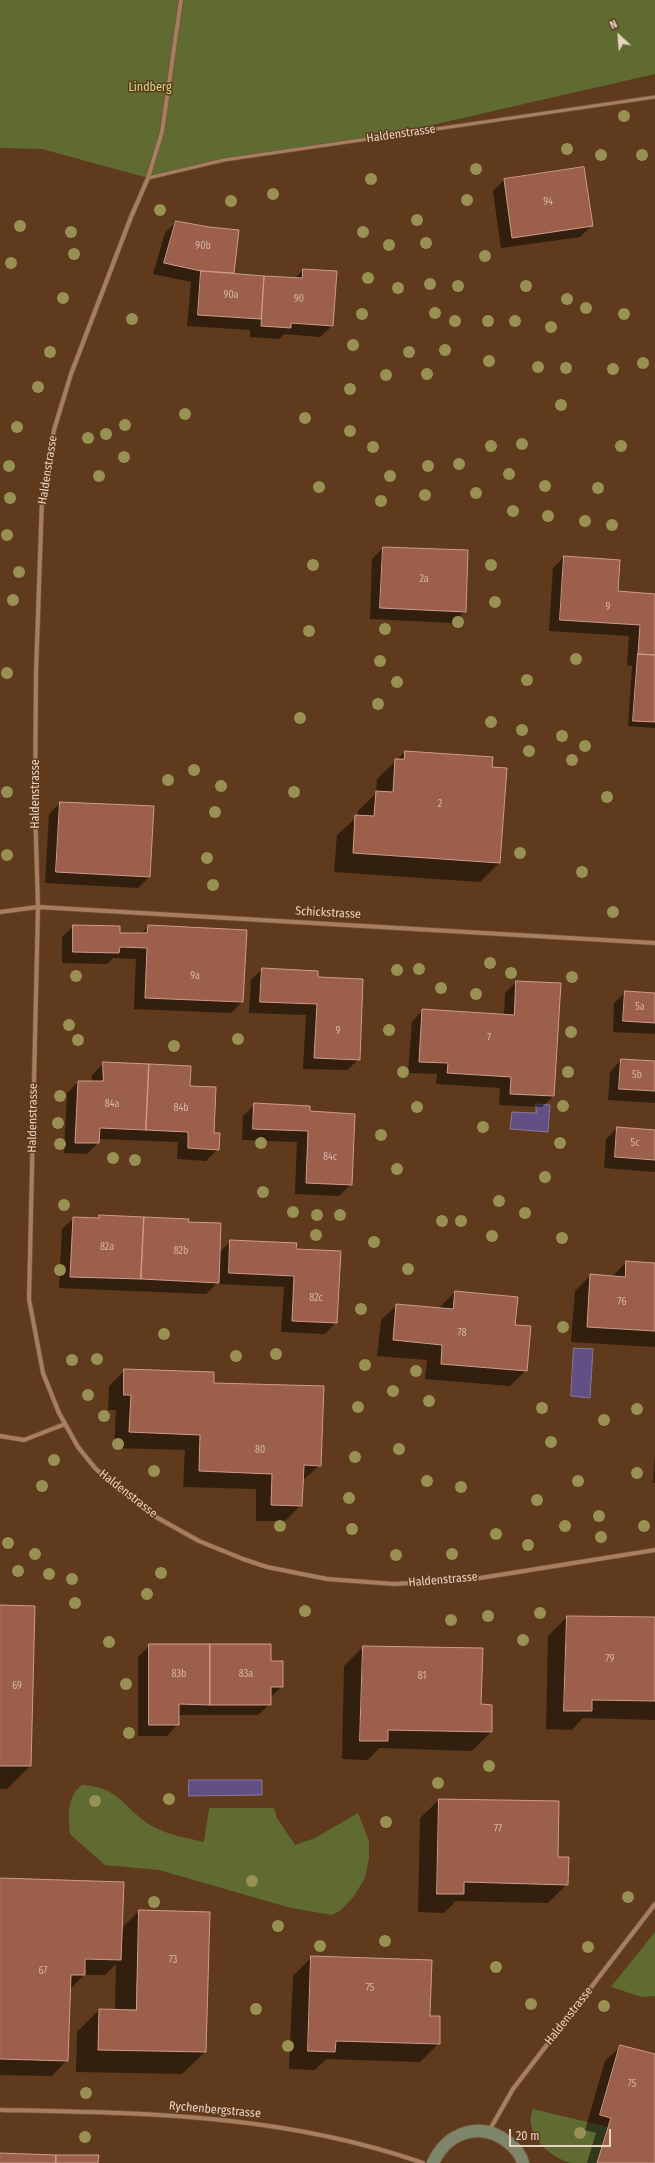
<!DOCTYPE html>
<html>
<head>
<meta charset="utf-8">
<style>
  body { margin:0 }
  #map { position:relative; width:655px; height:2163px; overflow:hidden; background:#5f3a1c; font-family:"Fira Sans Condensed",sans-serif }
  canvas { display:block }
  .north { position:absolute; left:599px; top:16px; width:40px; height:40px; -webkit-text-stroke:3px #5f3a1c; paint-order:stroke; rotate:334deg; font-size:11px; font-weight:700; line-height:16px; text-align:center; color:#e8d2c1 }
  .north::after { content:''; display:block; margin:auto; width:14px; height:18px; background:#e8d2c1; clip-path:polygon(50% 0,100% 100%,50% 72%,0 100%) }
  .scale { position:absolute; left:509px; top:2129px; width:102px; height:18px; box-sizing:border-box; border:2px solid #e8d2c1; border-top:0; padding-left:5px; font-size:12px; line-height:14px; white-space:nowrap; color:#e8d2c1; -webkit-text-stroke:3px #5f3a1c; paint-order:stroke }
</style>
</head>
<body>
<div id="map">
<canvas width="655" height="2163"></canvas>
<div class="north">N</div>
<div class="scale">20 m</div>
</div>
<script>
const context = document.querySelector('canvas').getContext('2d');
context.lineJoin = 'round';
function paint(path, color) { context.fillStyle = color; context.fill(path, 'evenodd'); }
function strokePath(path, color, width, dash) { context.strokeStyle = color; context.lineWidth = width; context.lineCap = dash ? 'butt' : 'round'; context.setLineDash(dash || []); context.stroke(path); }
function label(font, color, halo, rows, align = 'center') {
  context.font = font + ' "Fira Sans Condensed",sans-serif'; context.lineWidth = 3; context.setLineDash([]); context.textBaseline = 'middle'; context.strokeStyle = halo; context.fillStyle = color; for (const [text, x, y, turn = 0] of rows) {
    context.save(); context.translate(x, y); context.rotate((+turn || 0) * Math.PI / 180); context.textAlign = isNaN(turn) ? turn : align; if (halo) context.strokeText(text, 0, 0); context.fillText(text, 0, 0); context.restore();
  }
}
const green = new Path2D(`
  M0,0H655V74L384,136L224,160L148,178L42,149L0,148Z
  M82,1785C121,1787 123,1809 152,1826C168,1835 187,1838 204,1842L209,1808H274L277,1818L295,1845L315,1838L358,1813L369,1841V1858L365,1878L354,1896L340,1911L332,1915L291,1908L159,1870L105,1865L70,1834C68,1816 67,1796 82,1785Z
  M655,1932V1996L642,1997L611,1987Z
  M533,2109L608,2127L597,2163C589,2163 580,2163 572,2163C550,2159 522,2132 533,2109Z`);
const water = new Path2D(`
  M536,1104L550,1105L548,1132L510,1129L512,1112L536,1113Z
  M574,1348L593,1349L590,1398L571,1396Z
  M189,1780H262V1795L189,1796Z`);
const shadow = new Path2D(`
  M584,168L591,226L580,237L501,248L493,191L504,180Z
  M176,222L208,228L238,231L233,274L294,279L303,270L332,326L320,337L284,334L279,339L250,337V330L187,326L191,282L153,274L165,233Z
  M383,548L465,611L453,623L370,619L372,559Z
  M564,557L617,592L655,595V728L628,726L632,666L627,665L629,636L549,631L553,568Z
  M405,752L491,768L499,863L480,882L334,872L337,835L357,817L358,811L376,793L377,779Z
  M60,803L149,877L138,888L45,883L49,814Z
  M74,926L119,934H141L149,926L242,1002L231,1013L134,1009L136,959L113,958L107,964L62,963V937Z
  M262,969L317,978L359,1059L347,1070L303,1069L306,1015L249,1013L251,980Z
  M516,982L553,1096L542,1107L499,1105L500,1088L436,1084L437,1074L408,1073L412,1022L423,1010L504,1015L505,993Z
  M626,992L655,994V1034L613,1032L614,1003Z
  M621,1060L655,1062V1103L608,1100L610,1072Z
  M104,1063L189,1087L213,1134L218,1149L206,1161L177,1159L178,1142L99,1139L98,1143L87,1154L64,1153L67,1093L78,1082H92V1075Z
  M255,1104L309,1112L351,1184L339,1196L295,1194L297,1142L242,1140L243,1116Z
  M617,1128L655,1131V1172L604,1168L606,1139Z
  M100,1216L187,1223L219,1253L231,1241L295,1250L336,1322L325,1334L281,1332L284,1287L218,1284V1282L206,1294L59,1288L62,1229L74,1218L97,1219Z
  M626,1262L655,1264V1346L653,1347L571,1342L575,1291L591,1275L612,1277Z
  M455,1292L526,1370L510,1386L425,1379L427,1360L377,1356L381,1320L397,1305L439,1308Z
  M125,1370L320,1465L302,1481L301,1505L285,1521H256V1489L183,1487L185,1450L114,1448L116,1410H108L109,1386Z
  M655,1452V1483H653Z
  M0,1606L34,1607L30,1766L7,1789H0Z
  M567,1617L655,1618V1720L583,1718L572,1730L546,1729L548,1636Z
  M150,1645L270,1662L282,1686L270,1698V1704L258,1715H178V1724L167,1736H138V1657Z
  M363,1647L482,1649L480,1705L491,1732L472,1751L379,1748L368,1760L342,1759L344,1666Z
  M439,1800L557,1858L567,1884L548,1903L456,1901L444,1913L418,1912L420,1818Z
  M0,1879L121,1929L139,1911L205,2052L182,2074L76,2072L77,2032L99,2010H115L116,1964L105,1975H84L70,1989L67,2060L52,2076L0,2075Z
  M312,1957L439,2043L420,2062L326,2059L315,2070L289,2069L293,1976Z
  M621,2046L655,2055V2163H587L596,2133L585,2130L605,2061Z`);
const building = new Path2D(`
  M584,167L593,226L512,238L504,179Z
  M176,221L209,227L239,230L234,273L201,271L164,263Z
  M303,269L337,271L333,326L291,323V328L261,326L264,276L302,278Z
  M201,271L264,276L261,319L198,315Z
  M383,547L468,550L466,612L380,608Z
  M564,556L620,560L618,591L655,594V655L638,654L640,625L560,620Z
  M638,654L655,655V722L633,721Z
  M405,751L493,757L492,767L507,768L500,863L353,853L355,815L374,816L376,791L393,792L395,759H404Z
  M60,802L154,806L150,877L56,872Z
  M73,925L120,926V933H147L148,925L247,930L243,1002L145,998L147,948L120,947L119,953L73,952Z
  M262,968L318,971V977L363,979L360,1060L314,1058L317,1004L260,1002Z
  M516,981L561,983L554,1096L510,1094L511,1077L447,1073L448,1063L419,1062L422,1009L514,1015Z
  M625,991L655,993V1023L623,1021Z
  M621,1059L655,1061V1091L619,1089Z
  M103,1062L149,1064L146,1130L100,1128L99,1143H75L78,1081H103Z
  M149,1064L191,1066L190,1086L216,1087L214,1133H220L219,1150L188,1148V1132L146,1130Z
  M254,1103L310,1106V1111L355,1114L352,1185L306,1183L308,1131L253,1129Z
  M617,1127L655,1130V1160L615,1157Z
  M99,1215L144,1217L141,1279L70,1277L73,1217L99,1218Z
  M144,1217L189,1219L188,1222L221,1223L219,1283L141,1279Z
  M230,1240L297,1243L296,1249L341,1251L337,1323L292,1321L294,1276L229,1273Z
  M626,1261L655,1263V1331L587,1327L590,1274L625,1277Z
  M455,1291L518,1297L515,1325L531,1326L527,1371L441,1364L442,1345L393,1340L396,1304L453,1309Z
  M124,1369L214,1372V1383L324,1386L321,1466L304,1465L302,1506L271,1505L272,1474L199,1471L200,1435L129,1432L131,1395H124Z
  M0,1605L35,1606L31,1766H0Z
  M567,1616L655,1617V1701L592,1700V1711H564Z
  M149,1644H210V1705L179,1704V1725H149Z
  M210,1644H271V1661H283V1687H271V1705H210Z
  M363,1646L483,1648L481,1704L492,1705V1732L388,1730V1741H360Z
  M439,1799L559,1801L558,1857H569L568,1885L464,1882V1894H437Z
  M0,1878L124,1882L121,1960L85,1959V1975H71L68,2061L0,2059Z
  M139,1910L210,1912L206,2052L98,2050L99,2009L136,2010Z
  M311,1956L432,1960L430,2016H440V2044L336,2041L335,2052L308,2051Z
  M620,2045L655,2054V2163H597L611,2118L600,2115Z
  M0,2153L56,2155V2163H0Z
  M56,2155H99L98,2163H56Z`);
const lane = new Path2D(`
  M148,178L224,160L655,97`);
const street = new Path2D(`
  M181,0L162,132L148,178L131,217L71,374L54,430L42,499L36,673L35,807L38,907L29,1299L43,1373L59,1413L78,1447L95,1468L119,1490L156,1517L199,1541L243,1559L267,1567L327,1579L394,1584L474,1579L655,1550
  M0,912L38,907L655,943
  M0,1436L24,1440L65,1424
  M0,2110C146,2113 283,2114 423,2163
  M489,2131L513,2089L655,1904`);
const secondary = new Path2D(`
  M433,2163C447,2132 481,2120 509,2143C515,2148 521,2155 523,2163`);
const trees = [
  [624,116],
  [567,149],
  [601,155],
  [642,155],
  [476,169],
  [371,179],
  [273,194],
  [467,200],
  [231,201],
  [160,210],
  [417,220],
  [20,226],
  [71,232],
  [363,232],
  [426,243],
  [389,245],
  [74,254],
  [485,256],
  [11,263],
  [368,278],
  [430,284],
  [458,286],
  [526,286],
  [398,288],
  [63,298],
  [567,299],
  [586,308],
  [435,313],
  [362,314],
  [624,314],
  [132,319],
  [455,321],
  [488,321],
  [515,321],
  [551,327],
  [353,345],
  [445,350],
  [50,352],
  [409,352],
  [489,361],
  [643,363],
  [538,367],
  [566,368],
  [613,369],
  [427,374],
  [386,375],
  [38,387],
  [350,389],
  [561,405],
  [185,414],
  [305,418],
  [125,425],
  [17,427],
  [350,431],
  [106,434],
  [88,438],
  [522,444],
  [491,446],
  [621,446],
  [373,447],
  [124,457],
  [459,464],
  [9,466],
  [428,466],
  [509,474],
  [99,476],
  [390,476],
  [545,486],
  [319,487],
  [598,488],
  [476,493],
  [425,495],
  [10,498],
  [381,501],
  [513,511],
  [548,516],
  [585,521],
  [612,525],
  [7,535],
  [313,565],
  [491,565],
  [19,572],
  [13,600],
  [495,602],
  [458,622],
  [385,629],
  [309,631],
  [576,659],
  [380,661],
  [7,673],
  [527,680],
  [397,682],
  [378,704],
  [300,718],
  [491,722],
  [522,730],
  [562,736],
  [585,746],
  [529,751],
  [572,760],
  [194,770],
  [168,780],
  [221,786],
  [7,792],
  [294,792],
  [607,797],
  [215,812],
  [520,853],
  [7,855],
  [207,858],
  [582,872],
  [213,885],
  [613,912],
  [490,963],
  [419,969],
  [397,970],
  [511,973],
  [76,976],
  [572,977],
  [441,988],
  [476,994],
  [69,1025],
  [389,1030],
  [571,1032],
  [238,1039],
  [78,1040],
  [174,1046],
  [403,1072],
  [568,1072],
  [60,1096],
  [563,1106],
  [417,1107],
  [58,1123],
  [483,1127],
  [381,1135],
  [261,1143],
  [560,1143],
  [60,1144],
  [113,1158],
  [135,1160],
  [397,1169],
  [545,1177],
  [263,1192],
  [499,1201],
  [64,1205],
  [293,1212],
  [525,1213],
  [317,1215],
  [340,1215],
  [442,1221],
  [461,1221],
  [316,1235],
  [492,1236],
  [562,1238],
  [374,1242],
  [408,1269],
  [60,1270],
  [361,1309],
  [563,1327],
  [164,1334],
  [276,1354],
  [236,1356],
  [97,1359],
  [72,1360],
  [365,1365],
  [416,1371],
  [393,1391],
  [88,1395],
  [429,1401],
  [358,1407],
  [542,1408],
  [637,1409],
  [104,1416],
  [604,1420],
  [551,1442],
  [118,1444],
  [399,1449],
  [355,1457],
  [54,1460],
  [154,1471],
  [637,1473],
  [427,1481],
  [578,1481],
  [42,1486],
  [461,1487],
  [349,1498],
  [537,1500],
  [599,1516],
  [280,1526],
  [565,1526],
  [644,1526],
  [352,1529],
  [496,1534],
  [601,1537],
  [8,1543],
  [528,1545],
  [35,1554],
  [452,1554],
  [396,1555],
  [18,1571],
  [161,1573],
  [49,1574],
  [72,1579],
  [147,1594],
  [75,1603],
  [305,1611],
  [540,1613],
  [488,1616],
  [451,1620],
  [523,1640],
  [109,1642],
  [126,1684],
  [129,1733],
  [489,1766],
  [438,1783],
  [169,1799],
  [95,1801],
  [386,1822],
  [252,1881],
  [628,1897],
  [154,1902],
  [278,1926],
  [385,1941],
  [320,1946],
  [588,1947],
  [496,1967],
  [531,2004],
  [604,2006],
  [256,2009],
  [288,2046],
  [86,2093],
  [580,2133],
  [85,2137]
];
const numberNames = [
  ["94",548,202],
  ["90b",203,246],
  ["90a",231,295],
  ["90",299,299],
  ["2a",424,579],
  ["9",608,607],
  ["2",440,804],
  ["9a",195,976],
  ["5a",640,1007],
  ["9",338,1031],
  ["7",489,1038],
  ["5b",637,1075],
  ["84a",112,1104],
  ["84b",181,1108],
  ["5c",635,1143],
  ["84c",330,1157],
  ["82a",107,1247],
  ["82b",181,1251],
  ["82c",316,1298],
  ["76",622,1302],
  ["78",462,1333],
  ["80",260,1450],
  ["79",610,1659],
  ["83b",179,1674],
  ["83a",246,1674],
  ["81",422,1676],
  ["69",17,1686],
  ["77",498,1829],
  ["73",173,1960],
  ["67",43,1971],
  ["75",370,1988],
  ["75",632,2084]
];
const parkNames = [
  ["Lindberg",150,88]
];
const streetNames = [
  ["Haldenstrasse",401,134,-8],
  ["Haldenstrasse",48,470,-81],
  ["Haldenstrasse",36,794,-90],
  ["Schickstrasse",328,913,3],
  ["Haldenstrasse",33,1118,-89],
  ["Haldenstrasse",128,1494,38],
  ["Haldenstrasse",443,1580,-5],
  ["Haldenstrasse",569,2016,-52],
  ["Rychenbergstrasse",215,2110,5]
];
paint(green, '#5f6b31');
paint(water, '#625085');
strokePath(water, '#8a7797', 1);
paint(shadow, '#0007');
paint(building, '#9c5f4b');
strokePath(building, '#cf9b8a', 1);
strokePath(lane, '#74563a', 4.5);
strokePath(street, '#74563a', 5.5);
strokePath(secondary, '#74563a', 14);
strokePath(lane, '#a77e5f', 3);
strokePath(street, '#a77e5f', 4);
strokePath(secondary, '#7d866a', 12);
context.fillStyle = '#989153';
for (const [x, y] of trees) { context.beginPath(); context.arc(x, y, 6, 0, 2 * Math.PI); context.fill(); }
label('10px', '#d5b5a4', null, numberNames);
label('12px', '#c6d980', '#5f3a1c', parkNames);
label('12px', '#e8d2c1', '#5f3a1c', streetNames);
</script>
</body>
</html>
